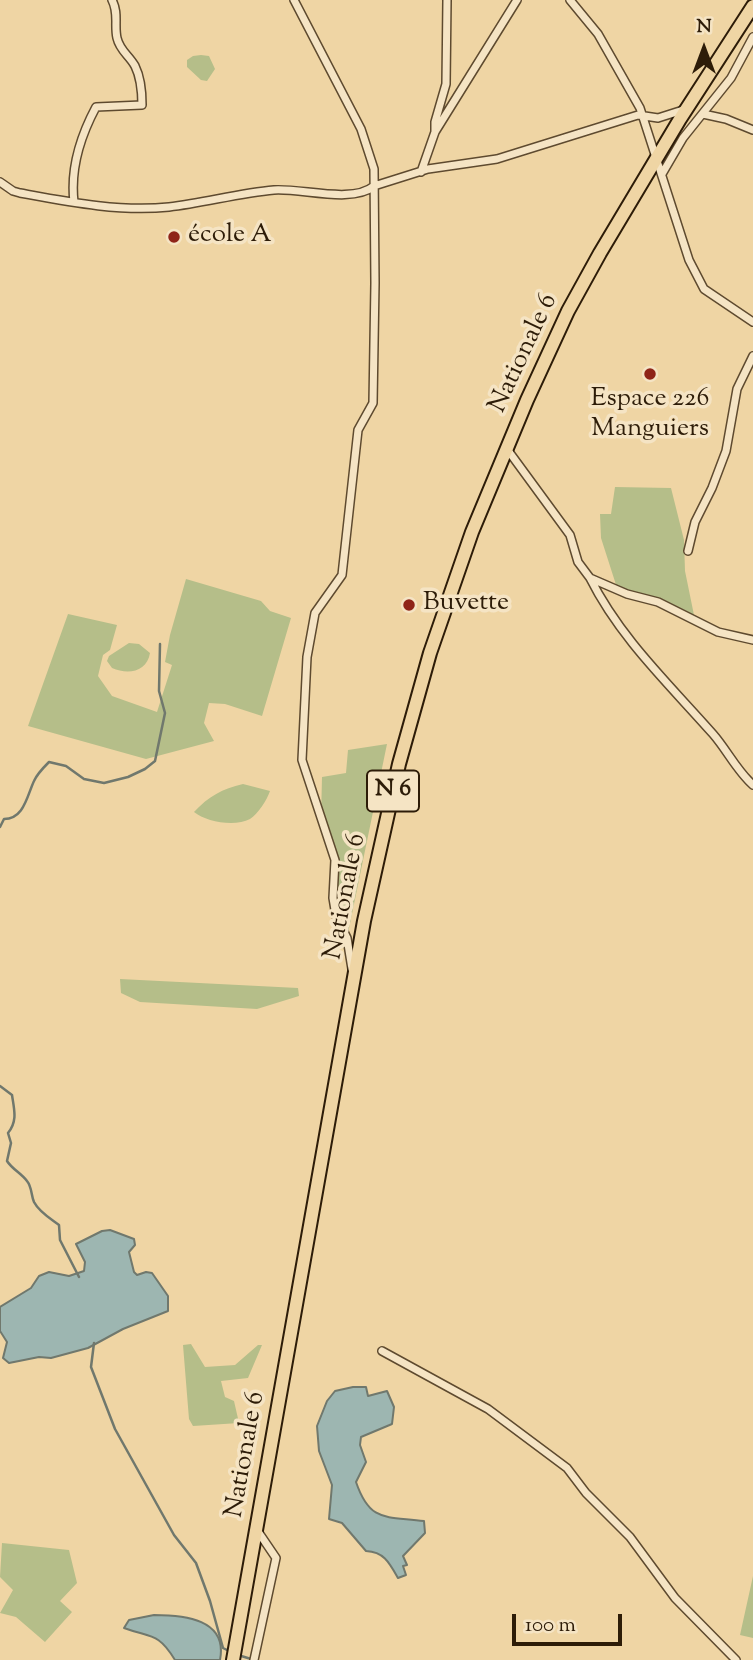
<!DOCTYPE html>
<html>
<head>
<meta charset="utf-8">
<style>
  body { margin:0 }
  #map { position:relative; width:753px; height:1660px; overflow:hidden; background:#efd5a4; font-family:"Sorts Mill Goudy",serif }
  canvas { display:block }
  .north { position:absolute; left:669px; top:14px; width:70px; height:70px; -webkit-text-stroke:5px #f5e4c4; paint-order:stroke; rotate:0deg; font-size:19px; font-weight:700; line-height:28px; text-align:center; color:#2d1c08 }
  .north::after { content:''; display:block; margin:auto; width:24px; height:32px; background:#2d1c08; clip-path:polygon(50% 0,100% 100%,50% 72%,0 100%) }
  .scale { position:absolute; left:512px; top:1614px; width:110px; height:32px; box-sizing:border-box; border:4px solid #2d1c08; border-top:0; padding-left:9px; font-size:21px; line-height:24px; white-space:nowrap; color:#2d1c08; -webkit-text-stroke:5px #f5e4c4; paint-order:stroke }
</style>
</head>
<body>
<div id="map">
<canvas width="753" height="1660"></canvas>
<div class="north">N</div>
<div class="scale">100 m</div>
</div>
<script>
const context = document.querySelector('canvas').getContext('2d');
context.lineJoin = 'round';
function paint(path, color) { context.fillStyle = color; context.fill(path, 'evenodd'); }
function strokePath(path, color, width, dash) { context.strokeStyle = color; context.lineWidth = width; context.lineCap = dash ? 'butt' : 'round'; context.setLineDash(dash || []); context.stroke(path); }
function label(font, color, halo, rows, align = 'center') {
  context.font = font + ' "Sorts Mill Goudy",serif'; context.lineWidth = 7; context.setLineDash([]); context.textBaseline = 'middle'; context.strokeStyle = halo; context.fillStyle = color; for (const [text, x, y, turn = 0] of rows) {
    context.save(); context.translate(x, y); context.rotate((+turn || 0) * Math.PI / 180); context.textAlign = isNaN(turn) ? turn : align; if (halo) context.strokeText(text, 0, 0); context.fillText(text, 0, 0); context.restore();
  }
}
const green = new Path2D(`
  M201,55L209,56L215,69L207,81L201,80L187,67V60L193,56Z
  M615,487L671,488L684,540L685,571L695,620L618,591L601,538L600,514H611Z
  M186,579L261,601L270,611L291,618L262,716L225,704L209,703L204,723L214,741L146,759L28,726L68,614L117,625L110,650L103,655L98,676L112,696L157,712L172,665L165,662L170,635Z
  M129,643L139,644L150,653C147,672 128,675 112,668L107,661L109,656Z
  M387,744L347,938L336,916L335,860L321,819L322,777L346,773L348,750Z
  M243,784L270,791C267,800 258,814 250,819C235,827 206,822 194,812C209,796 222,789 243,784Z
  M120,979L298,988L299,996L257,1009L140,1002L121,993Z
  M191,1344L205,1367L235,1365L258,1345H262L248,1378L221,1381L225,1397L234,1401L239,1423L193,1426L189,1419L183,1345Z
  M2,1543L69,1550L77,1583L60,1601L72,1612L45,1642L16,1617L0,1613L13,1590L0,1577Z
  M753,1576V1638L740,1635Z`);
const water = new Path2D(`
  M110,1230L134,1239L135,1245L129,1252L134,1272L137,1275L146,1272L152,1273L168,1296V1311L123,1329L88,1348L51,1358L39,1357L9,1363L3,1358L7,1342L0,1331V1307L31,1288L39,1276L49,1272L69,1276L84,1271L85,1262L76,1244L102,1231Z
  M353,1387H366L368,1396L387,1391L394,1407L392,1424L361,1437L360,1445L366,1462L356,1482C370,1523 386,1516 424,1521L425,1533L403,1556L407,1565L403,1566L406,1575L398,1578C389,1562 384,1552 366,1551L342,1523L329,1519L332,1485L319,1451L317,1426L327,1401L335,1391Z
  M154,1615C184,1615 228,1619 220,1660H175C158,1632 151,1638 124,1628L129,1620Z`);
const stream = new Path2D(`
  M0,827L4,819C24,819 27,796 34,781C37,774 43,768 49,762L66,766L84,779L104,783L128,777L145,769L155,761L165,713L159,691L160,644
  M0,1086L12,1095C14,1109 18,1121 8,1133L11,1143L7,1161C12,1169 21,1173 27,1181C32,1187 31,1195 34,1202C39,1212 51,1219 59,1225L60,1240L79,1277
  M94,1343L91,1367L115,1429L174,1535L196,1563L210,1601L223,1648L231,1652
  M238,1655L251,1659`);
const minor = new Path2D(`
  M294,0L361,129L374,169L375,283L373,403L358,430L342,575L315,613L307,657L302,760L335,860L333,898L336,916L347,938L352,969
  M570,0L598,34L640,108L689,260L704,289L753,322
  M703,114L726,119L753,130
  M435,132V122L446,84L447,0
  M421,172L435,132L517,0
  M662,174L683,138L731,78L753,37
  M0,182L13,191L20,193C69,202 119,212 169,207C204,203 239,193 274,190C302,188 352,204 374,186L428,169L497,159L638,115L658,118L683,110
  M74,202C70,168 80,137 96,107L142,105C142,92 141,78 135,66C129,55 120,51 117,38C114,25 119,13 112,0
  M507,449L570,535L578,562L590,578L627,594L658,602L718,632L753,640
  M688,551L695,522L712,488L726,451L737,389L753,356
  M590,578C620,638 669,684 713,734C727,750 737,771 753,785
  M382,1351L488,1409L567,1468L586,1493L630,1537L675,1598L736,1660
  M254,1660L276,1558L257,1530`);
const primary = new Path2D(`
  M233,1660L364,921L399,764L430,653L472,532L527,400L568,311L600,253L680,119L753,6`);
const markers = [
  [174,237,7,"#8f2418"],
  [650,374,7,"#8f2418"],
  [409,605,7,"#8f2418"]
];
const shields = [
  [393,791,52]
];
const shieldNames = [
  ["N 6",393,791]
];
const poiNames = [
  ["école A",188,237],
  ["Espace 226",650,401,"center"],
  ["Manguiers",650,431,"center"],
  ["Buvette",423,605]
];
const streetNames = [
  ["Nationale 6",525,354,-65],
  ["Nationale 6",347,897,-79],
  ["Nationale 6",247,1455,-80]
];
paint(green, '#b5be89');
paint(water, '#9db6b1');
strokePath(water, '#70786d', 2);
strokePath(stream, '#70786d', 2.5);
strokePath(minor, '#5e4a2f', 10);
strokePath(primary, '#2d1c08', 16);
strokePath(minor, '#f5e4c4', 7);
strokePath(primary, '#efd5a4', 12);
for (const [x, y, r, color] of markers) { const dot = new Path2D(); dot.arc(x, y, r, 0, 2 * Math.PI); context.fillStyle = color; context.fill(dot); strokePath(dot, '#f5e4c4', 2.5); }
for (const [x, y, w] of shields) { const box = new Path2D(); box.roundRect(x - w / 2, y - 20.5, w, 41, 5); context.fillStyle = '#f5e4c4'; context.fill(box); strokePath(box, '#2d1c08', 2); }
label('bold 24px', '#2d1c08', null, shieldNames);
label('26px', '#2d1c08', '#f5e4c4', poiNames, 'left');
label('26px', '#2d1c08', '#f5e4c4', streetNames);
</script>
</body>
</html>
